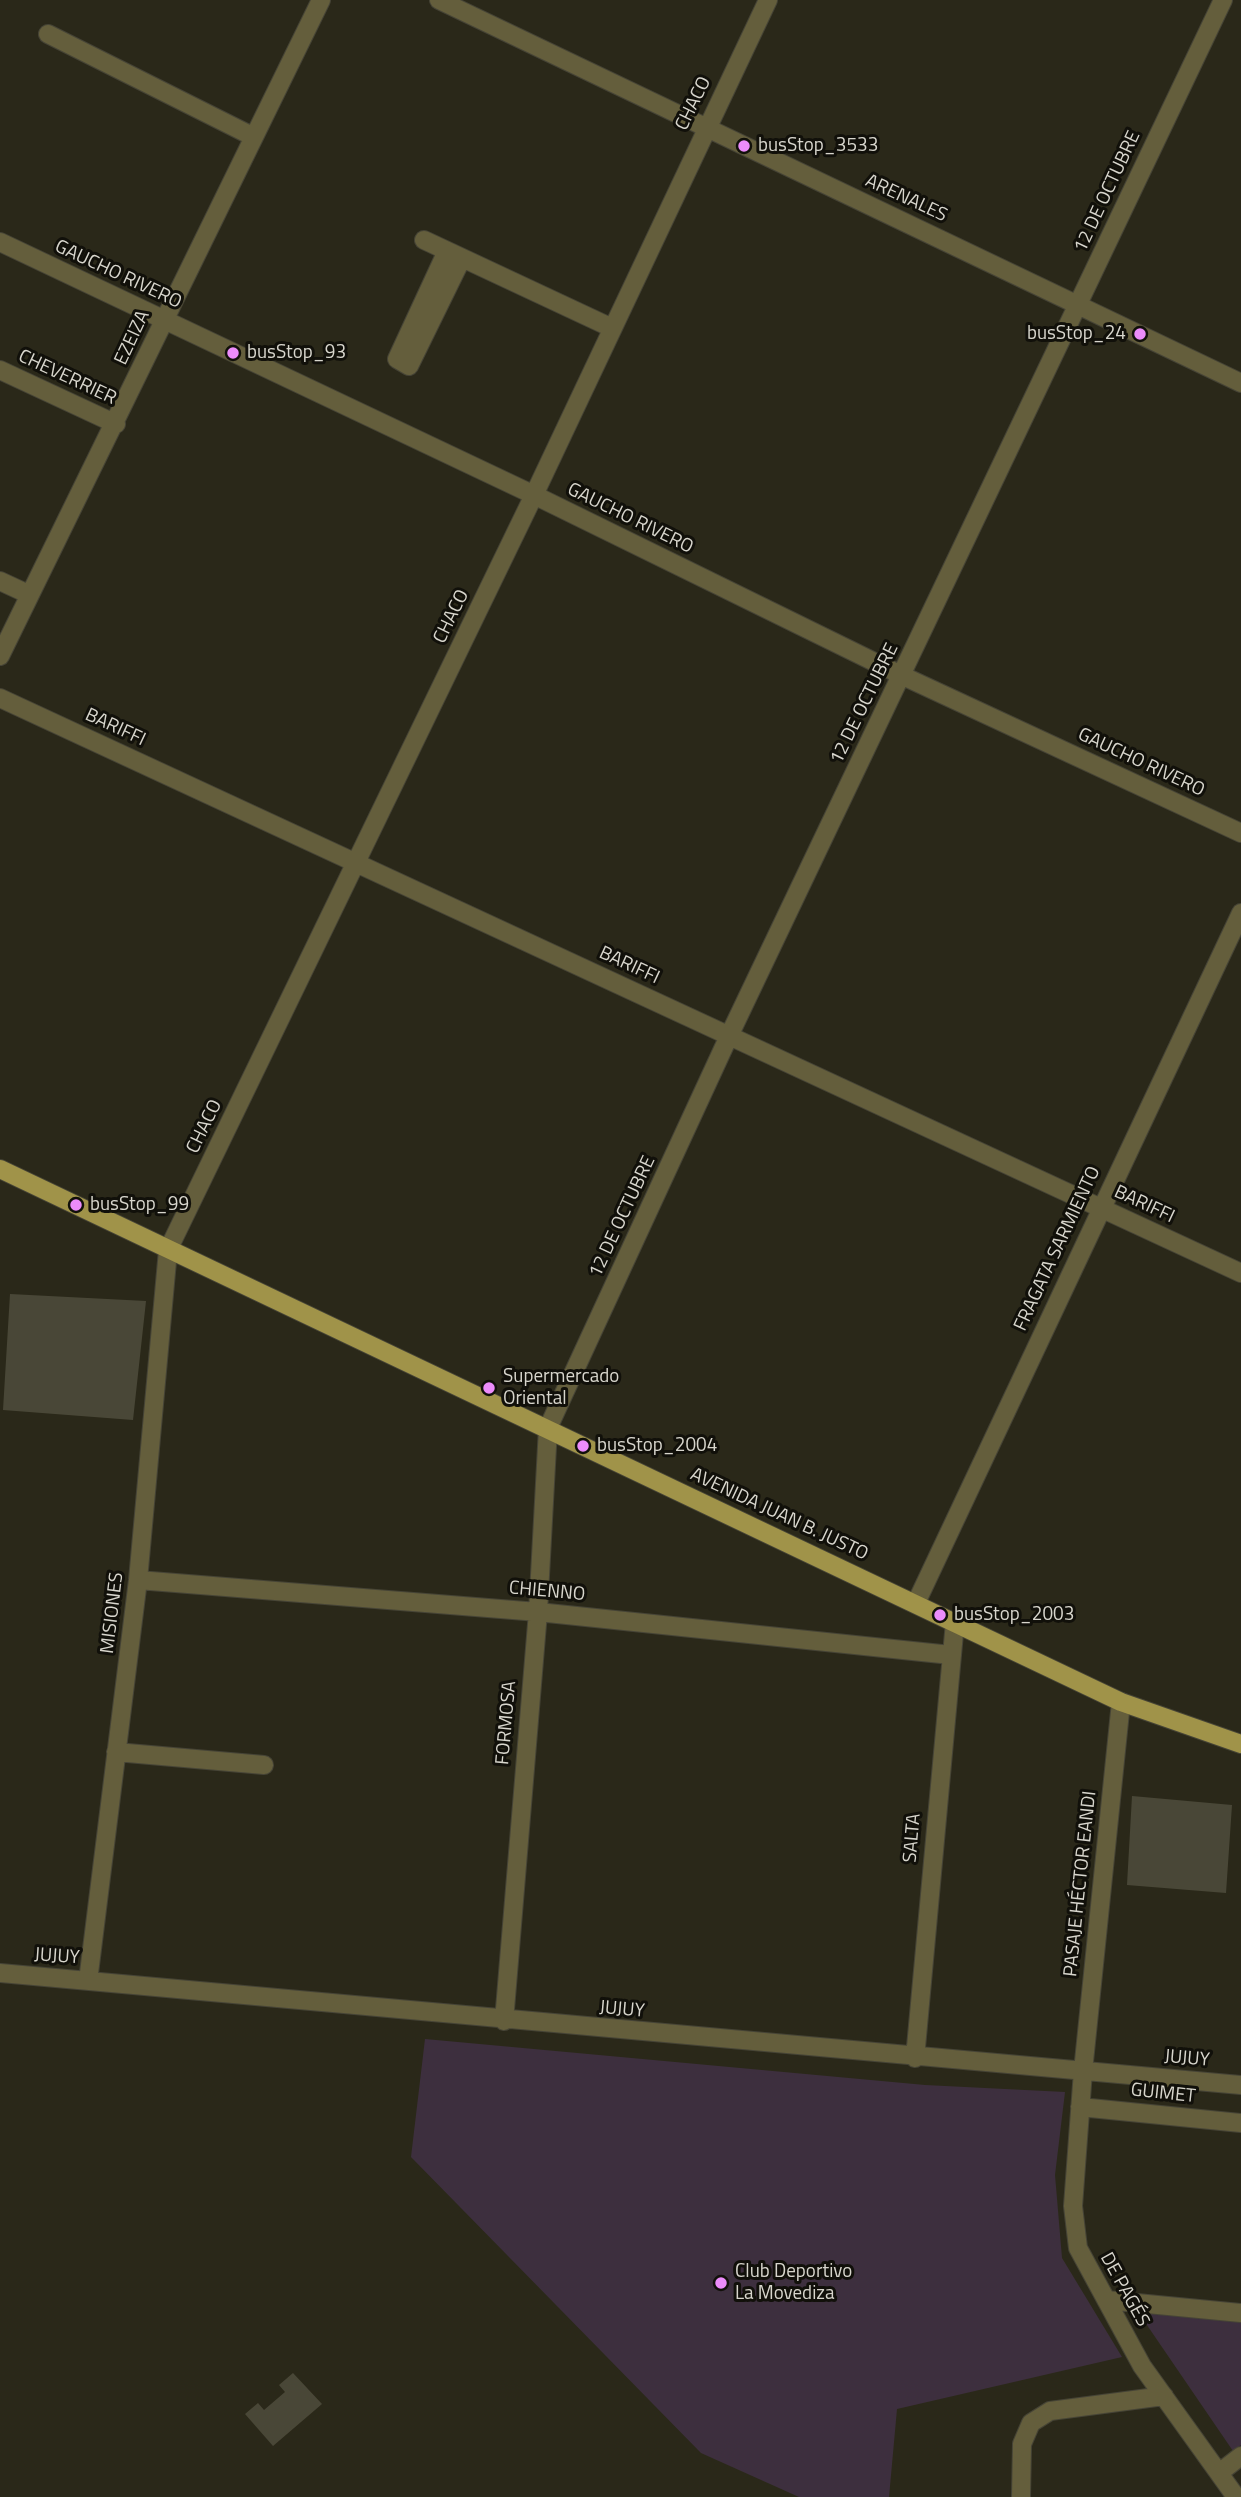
<!DOCTYPE html>
<html>
<head>
<meta charset="utf-8">
<style>
  body { margin:0 }
  canvas { display:block; background:#2a2819 }
</style>
</head>
<body>
<canvas width="1241" height="2497"></canvas>
<script>
const context = document.querySelector('canvas').getContext('2d');
context.lineJoin = 'round';
function paint(path, color) { context.fillStyle = color; context.fill(path, 'evenodd'); }
function strokePath(path, color, width, dash) { context.strokeStyle = color; context.lineWidth = width; context.lineCap = dash ? 'butt' : 'round'; context.setLineDash(dash || []); context.stroke(path); }
function label(font, color, halo, rows, align = 'center') {
  context.font = font + ' "Titillium Web",sans-serif'; context.lineWidth = 6; context.setLineDash([]); context.textBaseline = 'middle'; context.strokeStyle = halo; context.fillStyle = color; for (const [text, x, y, turn = 0] of rows) {
    context.save(); context.translate(x, y); context.rotate((+turn || 0) * Math.PI / 180); context.textAlign = isNaN(turn) ? turn : align; if (halo) context.strokeText(text, 0, 0); context.fillText(text, 0, 0); context.restore();
  }
}
const green = new Path2D(`
  M425,2039L925,2085L1065,2092L1055,2175L1062,2258L1122,2357L897,2409L889,2497H799L701,2453L411,2157Z
  M1136,2309L1241,2319V2445L1233,2451Z`);
const building = new Path2D(`
  M10,1294L146,1301L133,1420L3,1410Z
  M1132,1796L1232,1805L1226,1893L1127,1885Z
  M293,2373L322,2404L273,2446L245,2414L258,2403L264,2410L285,2392L279,2385Z`);
const minor = new Path2D(`
  M439,0L1241,383
  M48,34L254,137
  M424,240L612,328
  M0,242L534,495L903,676L1241,833
  M447,251L397,359L409,366L462,258
  M0,370L116,424
  M0,581L28,594
  M0,656L321,0
  M0,698L1241,1273
  M138,1580L538,1612L951,1655
  M916,1603L1241,913
  M1121,1702L1083,2071L1073,2206L1078,2248L1142,2366L1236,2497
  M116,1752L264,1765
  M0,1973L1241,2085
  M88,1981L138,1580L168,1250L534,495L768,0
  M504,2021L538,1612L548,1428L729,1036L1223,0
  M915,2058L955,1622
  M1080,2107L1241,2123
  M1106,2300L1241,2313
  M1219,2473L1241,2456
  M1021,2497L1022,2444L1031,2423L1050,2411L1164,2396`);
const major = new Path2D(`
  M0,1169L1121,1702L1241,1744`);
const markers = [
  [744,146,7,"#ec8cfa"],
  [1140,334,7,"#ec8cfa"],
  [233,353,7,"#ec8cfa"],
  [76,1205,7,"#ec8cfa"],
  [489,1388,7,"#ec8cfa"],
  [583,1446,7,"#ec8cfa"],
  [940,1615,7,"#ec8cfa"],
  [721,2283,7,"#ec8cfa"]
];
const streetNames = [
  ["CHACO",694,104,-64],
  ["12 DE OCTUBRE",1108,192,-65],
  ["ARENALES",906,199,25],
  ["GAUCHO RIVERO",118,275,25],
  ["EZEIZA",133,338,-65],
  ["CHEVERRIER",67,378,25],
  ["GAUCHO RIVERO",630,519,26],
  ["CHACO",452,617,-64],
  ["12 DE OCTUBRE",865,704,-64],
  ["BARIFFI",115,728,25],
  ["GAUCHO RIVERO",1141,763,25],
  ["BARIFFI",629,966,25],
  ["CHACO",205,1127,-64],
  ["BARIFFI",1144,1205,25],
  ["12 DE OCTUBRE",623,1217,-65],
  ["FRAGATA SARMIENTO",1058,1249,-65],
  ["AVENIDA JUAN B. JUSTO",779,1515,25],
  ["CHIENNO",547,1592,5],
  ["MISIONES",113,1613,-83],
  ["FORMOSA",507,1723,-85],
  ["SALTA",913,1838,-85],
  ["PASAJE HÉCTOR EANDI",1081,1884,-84],
  ["JUJUY",57,1957,4],
  ["JUJUY",622,2010,5],
  ["JUJUY",1187,2059,5],
  ["GUIMET",1163,2094,6],
  ["DE PAGÉS",1124,2290,61]
];
const poiNames = [
  ["busStop_3533",758,146],
  ["busStop_24",1126,334,"right"],
  ["busStop_93",247,353],
  ["busStop_99",90,1205],
  ["Supermercado",503,1377],
  ["Oriental",503,1399],
  ["busStop_2004",597,1446],
  ["busStop_2003",954,1615],
  ["Club Deportivo",735,2272],
  ["La Movediza",735,2294]
];
paint(green, '#3d2f3e');
paint(building, '#494737');
strokePath(minor, '#464436', 20);
strokePath(major, '#464436', 20);
strokePath(minor, '#645e3c', 18);
strokePath(major, '#a09349', 18);
for (const [x, y, r, color] of markers) { const dot = new Path2D(); dot.arc(x, y, r, 0, 2 * Math.PI); context.fillStyle = color; context.fill(dot); strokePath(dot, '#11100a', 2.5); }
label('19px', '#d8d6cd', '#11100a', streetNames);
label('19px', '#d8d6cd', '#11100a', poiNames, 'left');
</script>
</body>
</html>
